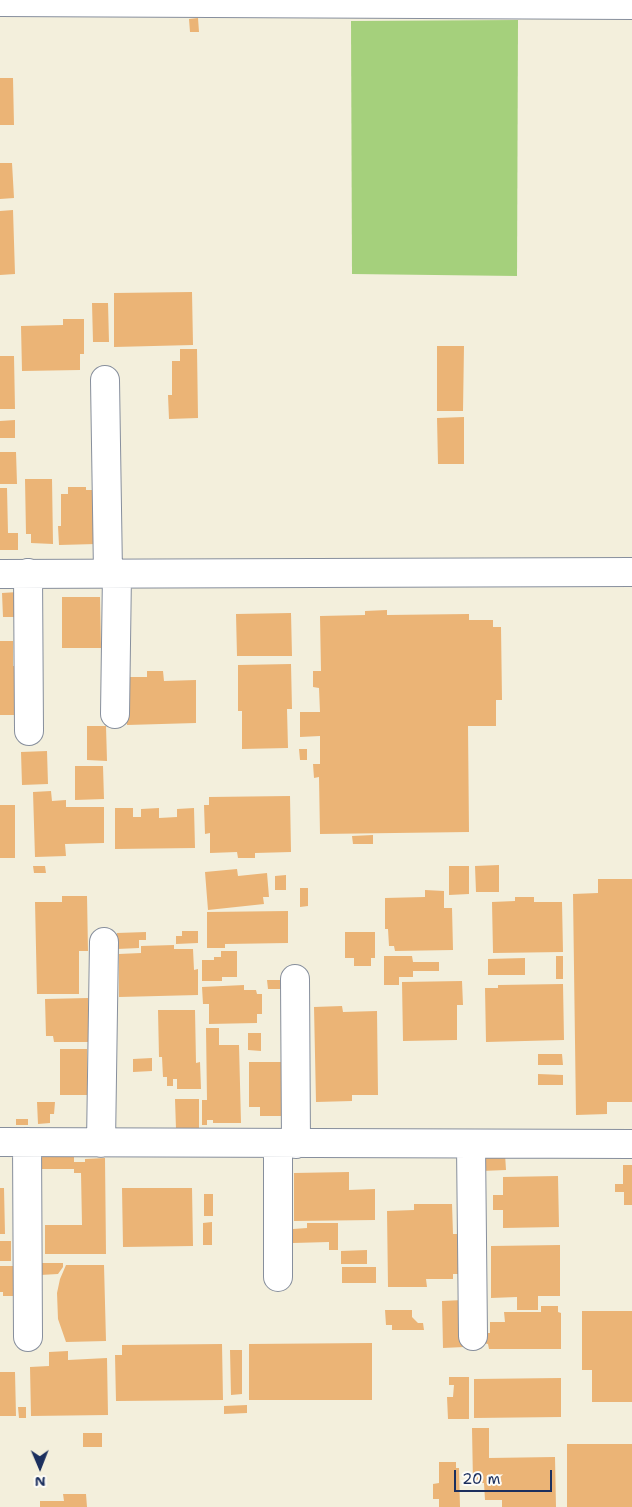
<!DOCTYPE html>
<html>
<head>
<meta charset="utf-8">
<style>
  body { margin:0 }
  #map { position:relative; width:632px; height:1507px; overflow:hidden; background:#f3efdc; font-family:"Shantell Sans",sans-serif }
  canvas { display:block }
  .north { position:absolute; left:15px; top:1442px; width:50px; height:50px; -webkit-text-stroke:4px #fdfcf7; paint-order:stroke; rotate:179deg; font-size:14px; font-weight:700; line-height:20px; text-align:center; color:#1b2f5e }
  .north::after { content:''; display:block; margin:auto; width:18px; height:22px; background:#1b2f5e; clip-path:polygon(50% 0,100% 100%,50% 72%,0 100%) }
  .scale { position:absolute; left:454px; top:1470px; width:98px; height:22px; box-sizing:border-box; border:2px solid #1b2f5e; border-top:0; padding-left:6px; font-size:15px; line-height:18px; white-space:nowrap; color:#1b2f5e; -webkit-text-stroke:4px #fdfcf7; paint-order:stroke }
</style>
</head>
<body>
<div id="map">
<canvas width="632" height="1507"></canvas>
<div class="north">N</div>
<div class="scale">20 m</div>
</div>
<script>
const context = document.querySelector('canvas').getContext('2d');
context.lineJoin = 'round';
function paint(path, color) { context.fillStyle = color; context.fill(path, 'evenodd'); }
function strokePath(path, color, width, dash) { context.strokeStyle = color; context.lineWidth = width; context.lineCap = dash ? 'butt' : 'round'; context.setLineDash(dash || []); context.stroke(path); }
const green = new Path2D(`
  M518,20L517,276L352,274L351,21Z`);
const building = new Path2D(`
  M198,18L199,32H190L189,19Z
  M0,78H13L14,125H0Z
  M0,163H12L14,198L0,199Z
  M13,210L15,274L0,275V211Z
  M192,292L193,345L114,347V293Z
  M92,303H108L109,342H93Z
  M63,319H84V354H80V370L22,371L21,326L63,325Z
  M437,346H464L463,411H437Z
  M180,349H197L198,418L169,419L168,395H172V361H180Z
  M0,356H14L15,409H0Z
  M464,417V464H438L437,418Z
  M15,420V438H0V421Z
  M0,452H16L17,484H0Z
  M25,479H52L53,544L31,543V534H26Z
  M68,487H86V490H95L96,544L59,545L58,526H61V494H68Z
  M0,488H7L8,533H18V550H0Z
  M18,592L19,617H3L2,593Z
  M62,597H100L101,648H62Z
  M387,610V615L469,614V620H493V627H501L502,700H496V726H468L469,832L320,834L319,777L314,778L313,764H320V736L300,737V712H320L319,688L313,687V671H321L320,616L365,615V611Z
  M291,613L292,656H237L236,614Z
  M0,641H13V666H18L19,715H0Z
  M291,664L292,709H287L288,748L242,749V711H238V665Z
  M147,671H163L164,681L196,680V723L127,725L126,677H147Z
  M87,726H106L107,761L87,760Z
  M299,749H307V760H300Z
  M47,751L48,784L22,785L21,752Z
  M75,766H103L104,799L75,800Z
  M51,791L52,801L66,800V807H104V843L65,844L66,856L35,857L33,792Z
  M290,796L291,852L255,853V858H238L237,852L210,853V833L205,834L204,805H209V797Z
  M0,805H15V858H0Z
  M115,808H133V817H141V809L159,808V818L177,817V809L194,808L195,848L115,849Z
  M373,835V844H353L352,836Z
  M499,865V892H476L475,866Z
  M33,866H45L46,873H34Z
  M449,866H469V894L449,895Z
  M237,869L238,876L267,873L269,897H263L264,904L208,910L205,872Z
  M286,875V890H275V876Z
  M598,879H632V1102H607V1114L576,1115L573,894L598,893Z
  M300,888H308V906L300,907Z
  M425,890L444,891V908H452L453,950L395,951L394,946H389L388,929H385V898L425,897Z
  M62,896H87L88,951H79V994H37L35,902H62Z
  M515,897H534V902H562L563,952L493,953L492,902L515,901Z
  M288,911V943L225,944V948H207V912Z
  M182,931H198V943L176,944V936H182Z
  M146,932V940H139V948L117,949V933Z
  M345,932H375V958H371V966H354V958H345Z
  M174,945V949H193L194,970L198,969V995L119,997V954L141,953V946Z
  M221,951H237V977H222V981H202V960H214V957H221Z
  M384,956H412L413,962H439V971H413V977H399V985H384Z
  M556,956H563V979H556Z
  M525,958V975H488V959Z
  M267,980H287L282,989H268Z
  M462,981L463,1005H457V1040L403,1041L402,982Z
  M563,984L564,1040L486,1042L485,988H498V985Z
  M244,985V990H256L257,994H262V1014H257V1023L209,1024V1004H203L202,987Z
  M88,998V1042H54L53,1036H46L45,999Z
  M342,1006L343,1012L377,1011L378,1095H352V1101L316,1102L314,1007Z
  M158,1010H195L196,1063L200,1062L201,1089H177V1079H173V1086H167V1077H163L162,1057H159Z
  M206,1028H219V1045H239L241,1123H213V1120H207V1125H202V1100H207Z
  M248,1033H261V1051L248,1050Z
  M60,1049H87V1095H60Z
  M538,1054H562L563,1065H538Z
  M152,1058V1071L133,1072V1059Z
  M249,1062H284L289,1116H260V1107H249Z
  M538,1074L563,1075V1085H538Z
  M175,1099H199V1128L176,1129Z
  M37,1102H55L54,1114H50V1123L38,1124Z
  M16,1119H28V1125H16Z
  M74,1154V1162H85V1159L105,1158L106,1254H45V1225H82L81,1173H74V1169H42V1155Z
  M488,1154H505L506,1170L481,1171V1161Z
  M623,1165H632V1205H624V1192H615V1184H623Z
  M349,1172V1190L375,1189V1220L294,1221V1173Z
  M558,1176L559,1227L503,1228V1210H493V1195H503V1177Z
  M0,1188H4L5,1234H0Z
  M122,1188H192L193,1246L123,1247Z
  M204,1194H213V1216H204Z
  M414,1204H452L453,1234H458L459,1274H453V1279H426L427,1287H388L387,1211L414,1210Z
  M212,1222V1245H203V1223Z
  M307,1223H338V1250H329V1242L293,1243V1229L307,1228Z
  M0,1241H11V1261H0Z
  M560,1245V1296H538V1310H517V1297L491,1298V1246Z
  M367,1250V1264H341V1251Z
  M40,1263H63V1267L58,1274L40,1275Z
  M66,1265H104L106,1341L66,1342L58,1319L57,1293L60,1279Z
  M0,1266H16V1296H3V1292H0Z
  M342,1267H376V1283H342Z
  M463,1300L464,1347L443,1348L442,1301Z
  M541,1306H558V1312L561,1313V1349H489L488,1344L483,1343L482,1333H490V1322H505L504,1312H541Z
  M385,1310H412V1317L418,1323H423L424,1330H392V1325H386Z
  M582,1311H632V1402H592V1370H582Z
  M372,1343V1400H249V1344Z
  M222,1344L223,1400L116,1401L115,1355H122V1345Z
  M230,1350H242V1394L231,1395Z
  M68,1351V1360L107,1358L108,1415L31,1416L30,1367L49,1366V1352Z
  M0,1372H15L16,1416H0Z
  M449,1377H469V1419H448L447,1397H453L454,1385H449Z
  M561,1378V1417L474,1418V1379Z
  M247,1405V1413L224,1414V1406Z
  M18,1407H26V1418H19Z
  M472,1428H489V1458L555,1457L556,1507H502V1500H485L484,1483H473Z
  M83,1433H102V1447H83Z
  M567,1444H632V1507H567Z
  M439,1462H456V1468H459L460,1507H439V1499H433V1484L439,1483Z
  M63,1494H86L87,1507H40V1501H64Z`);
const street = new Path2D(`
  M0,2L632,5
  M105,380L108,573
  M28,573L29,731
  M0,574L632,572
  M115,714L117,573
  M295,979L296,1144
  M0,1142L632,1144
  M27,1142L28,1337
  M101,1143L104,942
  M471,1145L473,1336
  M278,1277V1144`);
paint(green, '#a5d07c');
paint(building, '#ebb476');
strokePath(street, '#878f9d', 30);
strokePath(street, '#fff', 28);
</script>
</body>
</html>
